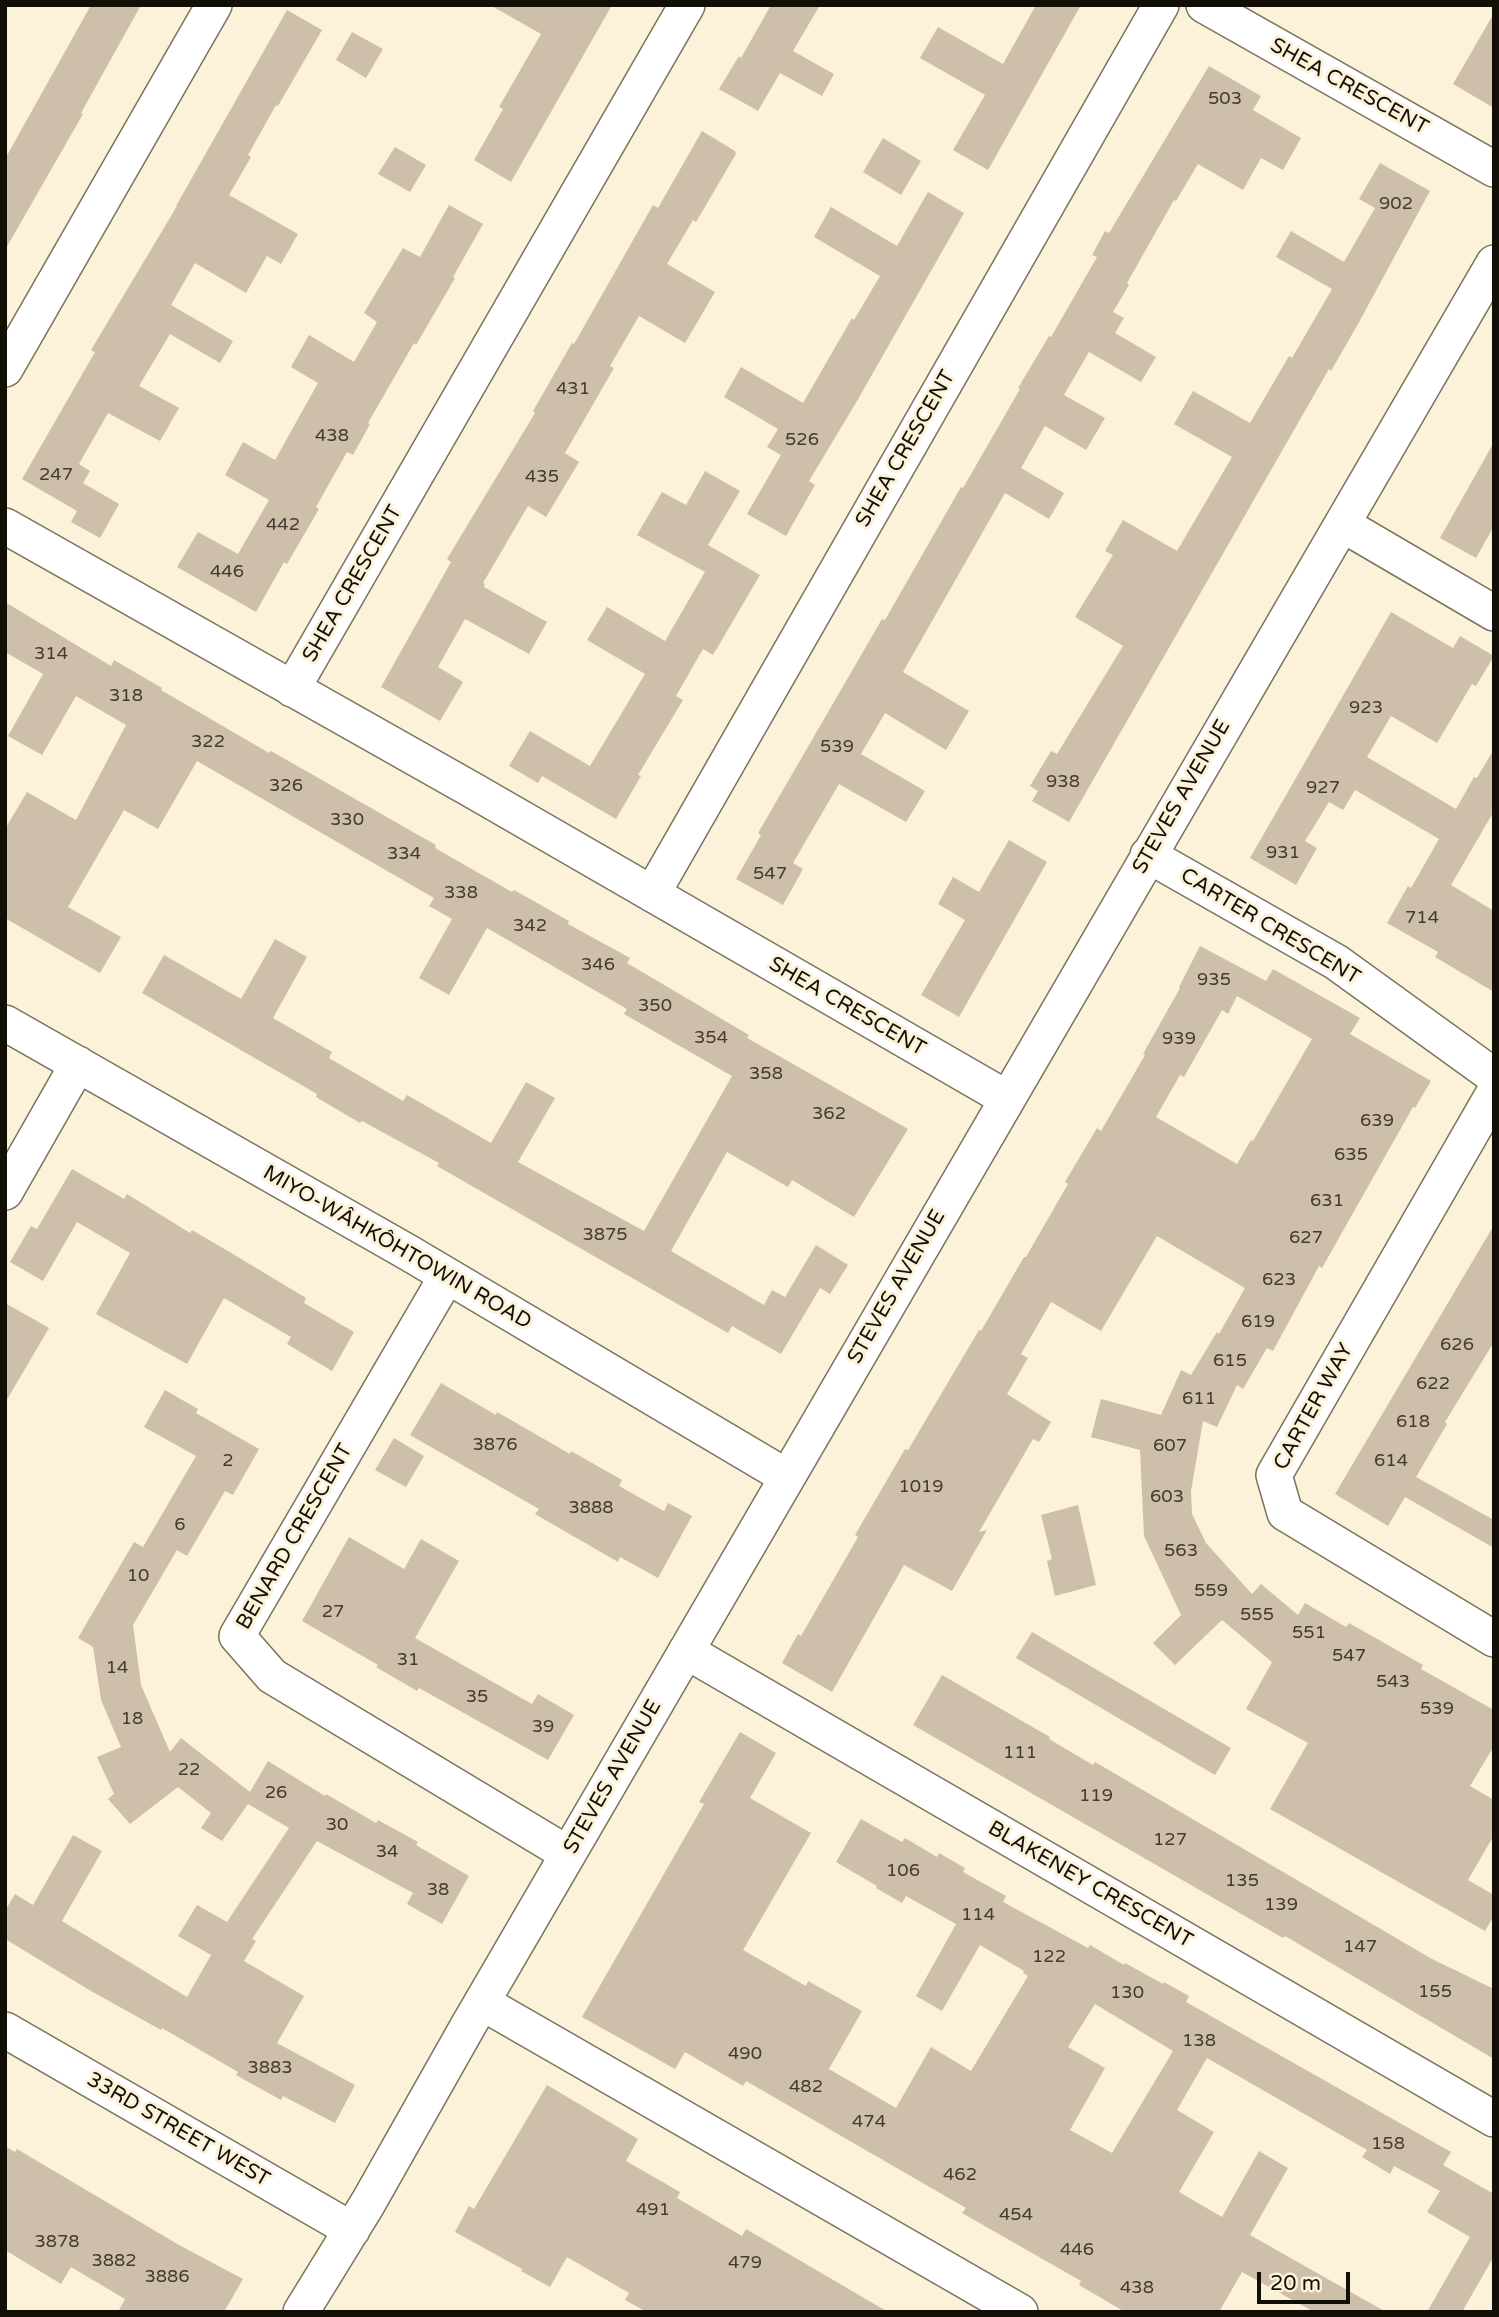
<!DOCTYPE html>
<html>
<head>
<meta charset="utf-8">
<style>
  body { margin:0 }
  #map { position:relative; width:1499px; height:2317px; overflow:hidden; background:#fcf2da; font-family:"Varela Round",sans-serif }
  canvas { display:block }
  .frame { position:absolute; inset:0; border:7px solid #120f07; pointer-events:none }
  .scale { position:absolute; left:1257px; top:2272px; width:93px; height:32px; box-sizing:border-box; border:4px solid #120f07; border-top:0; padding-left:9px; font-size:21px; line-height:24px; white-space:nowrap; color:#120f07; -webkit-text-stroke:5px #fcf2da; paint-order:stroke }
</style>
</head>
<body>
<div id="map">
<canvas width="1499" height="2317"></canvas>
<div class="frame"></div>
<div class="scale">20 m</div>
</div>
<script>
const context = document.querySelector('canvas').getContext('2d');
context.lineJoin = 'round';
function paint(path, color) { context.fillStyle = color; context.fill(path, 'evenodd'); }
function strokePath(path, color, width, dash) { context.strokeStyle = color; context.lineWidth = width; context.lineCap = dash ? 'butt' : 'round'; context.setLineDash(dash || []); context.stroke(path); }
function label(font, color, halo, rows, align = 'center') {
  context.font = font + ' "Varela Round",sans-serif'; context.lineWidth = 6; context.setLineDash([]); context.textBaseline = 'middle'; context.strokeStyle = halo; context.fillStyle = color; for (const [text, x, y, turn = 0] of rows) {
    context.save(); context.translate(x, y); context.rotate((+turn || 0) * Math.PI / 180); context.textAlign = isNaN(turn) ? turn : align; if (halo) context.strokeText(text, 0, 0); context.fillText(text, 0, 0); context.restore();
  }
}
const building = new Path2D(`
  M91,5H141L81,113L83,114L5,250V159Z
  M490,5H612L511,182L474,160L503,109L499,107L541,34Z
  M771,5H820L793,51L834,74L822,96L780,73L758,111L719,89L739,56L741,58Z
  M1036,5H1081L988,170L953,150L985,95L920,58L938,27L1003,64Z
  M287,10L322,30L278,106L276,105L248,155L251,157L229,195L298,234L281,264L267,256L246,293L195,263L171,305L233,341L220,363L170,334L139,386L179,408L160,441L108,413L79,464L90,471L83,483L119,504L100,538L71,522L77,511L22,479L95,352L91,350L177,206H176Z
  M1494,13V108L1453,84Z
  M352,32L383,49L366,78L336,60Z
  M1209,66L1261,96L1253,110L1301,138L1283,170L1261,158L1243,190L1198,164L1176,201L1174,200L1127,283L1129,285L1113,312L1124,318L1115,333L1156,357L1141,382L1089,352L1064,395L1105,418L1086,450L1045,426L1021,468L1064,493L1049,519L1005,493L903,672L969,711L946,750L885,713L861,754L925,791L906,822L839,784L793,863L803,869L783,905L736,879L761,835L758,833L882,619L885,620L961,487L963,488L1020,389L1018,388L1049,336L1051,337L1097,257L1092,255L1105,231L1109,233Z
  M702,131L735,151L736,154L696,222L693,220L667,264L715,292L685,343L639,316L610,366L614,368L565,453L579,462L546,517L528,506L483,583L485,584L484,587L547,622L529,654L465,619L438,667L463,682L440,721L381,687L451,562L447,559L535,413L533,411L572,343L574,344L653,205L658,208Z
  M883,138L921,161L901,195L863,172Z
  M395,147L426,165L410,192L378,174Z
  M1380,163L1430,191L1358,324L1331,371L1329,369L1069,822L1032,801L1038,791L1030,786L1051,751L1057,754L1123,646L1075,617L1113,555L1105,551L1123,520L1177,551L1232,457L1174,424L1193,391L1250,423L1289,356L1292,358L1332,289L1276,257L1291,231L1344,262L1375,208L1359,199Z
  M928,192L964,213L857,401L809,481L815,485L786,536L747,514L781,455L767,447L778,429L724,397L741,367L803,403L852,318L854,320L880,276L814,237L831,207L897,246Z
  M449,205L483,224L453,277L455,278L416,345L414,343L368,423L370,424L353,455L347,452L316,507L319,509L287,564L284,562L256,612L177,567L198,532L238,554L269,500L225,475L243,442L275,460L318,383L291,367L309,335L354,362L377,322L364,313L377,291L403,248L420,257Z
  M1494,442V526L1476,558L1440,538Z
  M705,471L740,491L708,545L760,575L713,655L703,649L676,696L683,700L638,775L641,776L616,819L542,776L538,783L509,766L530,731L590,766L645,674L587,640L607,607L665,641L705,572L637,535L662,492L686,505Z
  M5,602L111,666L114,660L162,688L161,690L269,753L271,751L385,816L436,845L435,848L512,892L514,890L569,921L568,924L630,958L627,963L749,1035L747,1038L908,1129L854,1217L792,1180L788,1187L727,1152L671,1251L764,1305L772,1290L785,1297L816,1245L848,1265L830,1294L820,1288L781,1354L732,1326L728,1333L437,1166L439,1163L362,1121L360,1123L316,1097L317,1094L142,993L164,955L241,999L275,939L307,957L273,1018L332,1052L329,1058L403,1101L407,1095L491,1143L526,1082L555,1098L518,1162L644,1231L732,1076L624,1014L627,1009L487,928L449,995L419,978L452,919L429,906L434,898L197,761L158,829L124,810L68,907L121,937L100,973L5,918V829L27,792L76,820L126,725L76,696L42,755L8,736L43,674L5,652Z
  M1391,612L1453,648L1460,636L1494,656L1476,686L1472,684L1437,743L1391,716L1367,757L1456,809L1474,777L1477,778L1494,749V811L1451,885L1494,911V992L1435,957L1438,952L1387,923L1408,886L1411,888L1439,839L1355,790L1343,810L1329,802L1305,841L1317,848L1296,885L1250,858Z
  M1009,840L1047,862L959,1017L921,995L965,920L938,904L953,877L979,892Z
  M1200,946L1266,981L1273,969L1360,1018L1350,1034L1431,1081L1415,1108L1413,1107L1322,1268L1319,1266L1273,1351L1267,1348L1243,1389L1237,1385L1217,1427L1203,1421L1191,1491L1192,1514L1206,1543L1252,1594L1261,1584L1298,1615L1305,1603L1346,1627L1349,1623L1423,1665L1421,1669L1494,1710V1746L1470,1786L1494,1800V1835L1468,1880L1494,1895V1916L1485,1931L1270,1809L1308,1743L1246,1709L1272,1662L1222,1620L1175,1665L1153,1643L1181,1615L1144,1536L1140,1450L1091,1437L1101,1399L1161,1415L1181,1370L1191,1375L1217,1332L1219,1334L1245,1288L1157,1236L1101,1331L1051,1302L1021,1354L1028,1358L1007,1394L1051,1422L1039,1442L1033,1439L979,1532L987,1530L952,1591L904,1565L832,1692L782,1663L798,1634L801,1636L858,1537L855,1535L905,1449L908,1450L979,1330L981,1331L1024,1257H1026L1068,1184L1065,1182L1097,1128L1101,1131L1145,1055L1143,1054L1180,988L1179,987ZM1237,996L1312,1039L1253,1141L1251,1140L1237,1164L1156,1117L1180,1075L1184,1077L1222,1010L1228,1014Z
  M72,1169L124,1199L127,1194L190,1233L192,1230L233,1254L306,1298L304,1303L354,1332L332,1371L287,1344L291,1337L224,1298L187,1364L96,1314L130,1253L77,1222L43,1281L10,1262L31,1226L37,1229Z
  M1494,1225V1342L1445,1422L1447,1424L1416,1477L1494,1520V1548L1405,1497L1388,1526L1335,1494Z
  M5,1303L49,1328L5,1403Z
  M441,1383L496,1415L497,1412L570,1454L571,1451L622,1480L619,1486L664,1511L668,1503L692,1516L658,1578L620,1557L618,1562L535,1514L539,1509L410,1435Z
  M165,1390L198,1409L196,1413L259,1449L233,1495L225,1491L187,1556L177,1550L133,1625L141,1685L170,1752L181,1738L250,1792L268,1761L325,1796L326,1794L376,1823L378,1820L418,1842L416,1845L469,1876L442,1924L407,1904L413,1893L317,1841L252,1939L256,1941L244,1961L304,1996L277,2043L355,2085L335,2123L283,2096L281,2100L236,2075L238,2072L162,2028L161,2030L91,1991L5,1939V1911L15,1894L33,1905L73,1835L102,1851L62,1921L187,1997L211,1955L178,1936L197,1905L227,1922L289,1828L248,1804L222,1841L201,1828L211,1813L178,1787L130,1824L108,1799L114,1794L97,1757L121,1747L101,1700L93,1647L78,1638L134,1542L143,1547L196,1456L144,1427Z
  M394,1438L424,1456L406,1487L375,1470Z
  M1078,1505L1096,1585L1055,1596L1047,1561L1052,1559L1041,1515Z
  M349,1537L404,1569L421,1539L459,1561L415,1638L532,1704L538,1694L574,1715L548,1760L419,1688L417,1691L376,1667L378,1665L302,1621Z
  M1032,1632L1231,1748L1215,1775L1016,1658Z
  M942,1675L1050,1737L1049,1739L1093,1765L1095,1762L1432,1959L1494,1989V2059L1285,1936L1283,1938L913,1725Z
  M740,1732L776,1753L750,1798L811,1833L743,1950L806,1986L808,1981L862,2011L829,2069L896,2108L931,2047L971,2071L1028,1976L1023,1973L1024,1971L980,1945L942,2011L916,1996L956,1924L906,1896L902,1903L876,1888L877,1886L836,1862L861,1819L902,1842L905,1838L937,1857L939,1853L965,1868L963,1872L1006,1896L1003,1902L1088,1948L1090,1945L1124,1965L1125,1963L1163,1984L1164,1982L1189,1996L1186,2002L1451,2152L1443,2165L1494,2194V2256L1462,2312H1427L1470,2237L1427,2212L1440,2191L1394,2166L1390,2174L1362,2157L1367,2150L1207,2058L1177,2110L1214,2132L1179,2192L1222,2217L1259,2151L1288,2168L1250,2235L1386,2312H1314L1242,2272L1219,2312H1125L1079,2285L1081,2281L962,2213L966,2208L746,2081L743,2086L685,2052L675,2069L582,2017L704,1804L699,1802ZM1095,2004L1173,2051L1112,2153L1070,2130L1105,2068L1068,2047Z
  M547,2085L638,2139L626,2161L680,2192L677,2198L742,2236L746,2229L888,2312H647L625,2300L629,2293L567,2257L550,2287L521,2271L522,2269L455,2232L469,2206L474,2209Z
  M5,2146L15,2152L17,2149L179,2245L243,2279L224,2312H118L125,2299L71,2267L61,2284L5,2250Z`);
const minor = new Path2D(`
  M1204,5L1494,169
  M5,369L214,5
  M1342,524L1494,613
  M5,526L474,791L1006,1098
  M292,689L687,5
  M1148,855L1336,962L1494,1076
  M652,894L1161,5
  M5,1023L409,1253L787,1477
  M1494,1093L1274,1475L1285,1513L1494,1639
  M5,1192L78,1064
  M447,1276L237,1636L272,1676L568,1854
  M686,1651L1494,2119
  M483,2003L1020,2312
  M5,2030L352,2230
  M301,2312L368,2203L468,2026L1494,263`);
const numberNames = [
  ["503",1225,99],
  ["902",1396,204],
  ["431",573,389],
  ["438",332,436],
  ["526",802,440],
  ["247",56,475],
  ["435",542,477],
  ["442",283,525],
  ["446",227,572],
  ["314",51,654],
  ["318",126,696],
  ["923",1366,708],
  ["322",208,742],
  ["539",837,747],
  ["938",1063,782],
  ["326",286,786],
  ["927",1323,788],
  ["330",347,820],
  ["931",1283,853],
  ["334",404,854],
  ["547",770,874],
  ["338",461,893],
  ["714",1422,918],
  ["342",530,926],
  ["346",598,965],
  ["935",1214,980],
  ["350",655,1006],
  ["354",711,1038],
  ["939",1179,1039],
  ["358",766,1074],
  ["362",829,1114],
  ["639",1377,1121],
  ["635",1351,1155],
  ["631",1327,1201],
  ["3875",605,1235],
  ["627",1306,1238],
  ["623",1279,1280],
  ["619",1258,1322],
  ["626",1457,1345],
  ["615",1230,1361],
  ["622",1433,1384],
  ["611",1199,1399],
  ["618",1413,1422],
  ["3876",495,1445],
  ["607",1170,1446],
  ["2",228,1461],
  ["614",1391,1461],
  ["1019",921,1487],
  ["603",1167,1497],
  ["3888",591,1508],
  ["6",180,1525],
  ["563",1181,1551],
  ["10",138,1576],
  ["559",1211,1591],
  ["27",333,1612],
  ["555",1257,1615],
  ["551",1309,1633],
  ["547",1349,1656],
  ["31",408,1660],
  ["14",117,1668],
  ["543",1393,1682],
  ["35",477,1697],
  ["539",1437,1709],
  ["18",132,1719],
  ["39",543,1727],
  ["111",1020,1753],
  ["22",189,1770],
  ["26",276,1793],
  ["119",1096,1796],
  ["30",337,1825],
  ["127",1170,1840],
  ["34",387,1852],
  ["106",903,1871],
  ["135",1242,1881],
  ["38",438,1890],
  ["139",1281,1905],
  ["114",978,1915],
  ["147",1360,1947],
  ["122",1049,1957],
  ["155",1435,1992],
  ["130",1127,1993],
  ["138",1199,2041],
  ["490",745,2054],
  ["3883",270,2068],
  ["482",806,2087],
  ["474",869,2122],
  ["158",1388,2144],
  ["462",960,2175],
  ["491",653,2210],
  ["454",1016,2215],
  ["3878",57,2242],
  ["446",1077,2250],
  ["3882",114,2261],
  ["479",745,2263],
  ["3886",167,2277],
  ["438",1137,2288]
];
const streetNames = [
  ["SHEA CRESCENT",1349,87,29],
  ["SHEA CRESCENT",906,449,-60],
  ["SHEA CRESCENT",353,584,-60],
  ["STEVES AVENUE",1182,797,-60],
  ["CARTER CRESCENT",1270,927,31],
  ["SHEA CRESCENT",847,1007,30],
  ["MIYO-WÂHKÔHTOWIN ROAD",397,1248,30],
  ["STEVES AVENUE",897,1287,-60],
  ["CARTER WAY",1314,1407,-61],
  ["BENARD CRESCENT",295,1537,-60],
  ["STEVES AVENUE",613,1777,-60],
  ["BLAKENEY CRESCENT",1090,1885,30],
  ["33RD STREET WEST",178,2130,30]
];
paint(building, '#cdbfaa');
strokePath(minor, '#7b735d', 38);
strokePath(minor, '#fff', 35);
label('18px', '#413b30', null, numberNames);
label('21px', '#120f07', '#fcf2da', streetNames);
</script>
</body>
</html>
